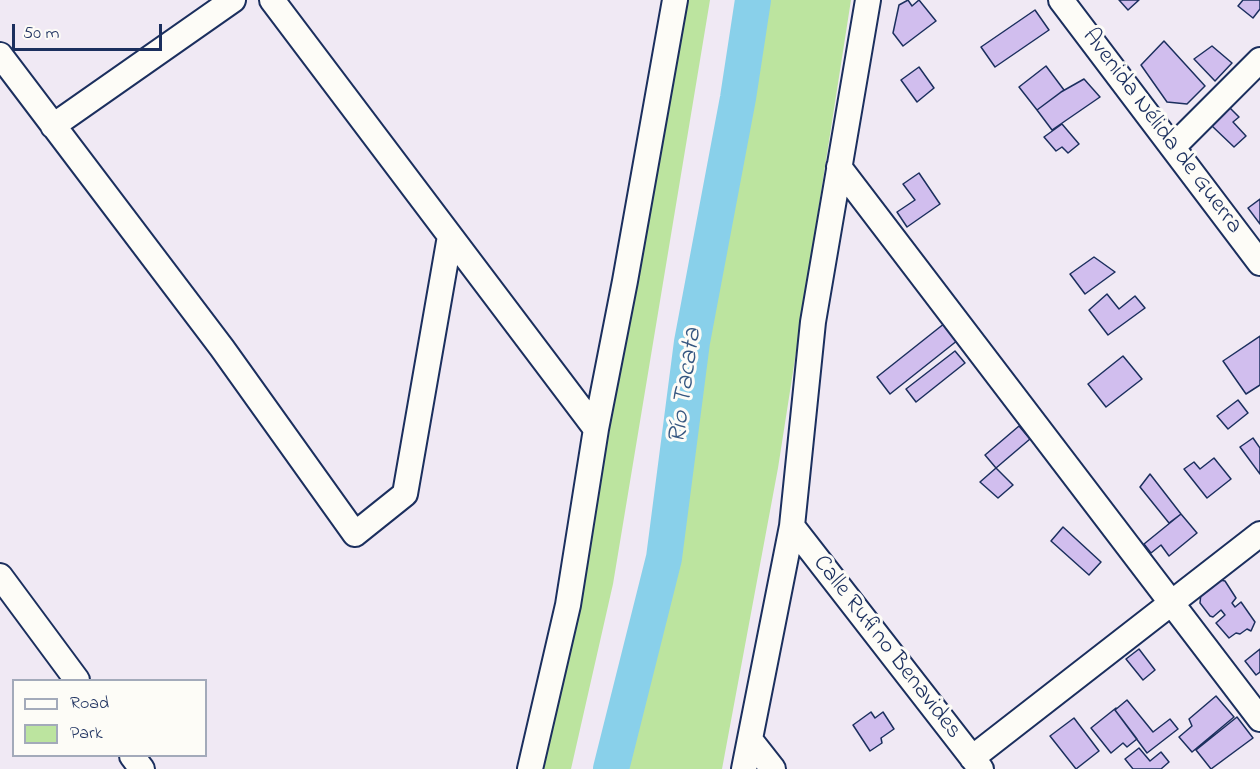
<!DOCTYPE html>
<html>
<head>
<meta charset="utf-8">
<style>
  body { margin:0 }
  #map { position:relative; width:1260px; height:769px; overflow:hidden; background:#f0e9f4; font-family:"Indie Flower",sans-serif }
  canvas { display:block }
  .legend { position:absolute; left:12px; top:679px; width:195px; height:78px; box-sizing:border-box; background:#fdfcf7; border:2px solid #a3aaba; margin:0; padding:8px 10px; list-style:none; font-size:18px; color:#1b2f5e }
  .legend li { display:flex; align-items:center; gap:12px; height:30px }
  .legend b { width:30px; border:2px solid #a3aaba }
  .scale { position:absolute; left:12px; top:24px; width:150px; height:27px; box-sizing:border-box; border:3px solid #1b2f5e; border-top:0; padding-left:8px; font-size:18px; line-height:21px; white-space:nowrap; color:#1b2f5e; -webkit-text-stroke:4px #fdfcf7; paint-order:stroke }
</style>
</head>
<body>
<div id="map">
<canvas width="1260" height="769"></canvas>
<ul class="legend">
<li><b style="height:8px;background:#fdfcf7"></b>Road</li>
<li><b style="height:16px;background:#bce49f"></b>Park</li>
</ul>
<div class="scale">50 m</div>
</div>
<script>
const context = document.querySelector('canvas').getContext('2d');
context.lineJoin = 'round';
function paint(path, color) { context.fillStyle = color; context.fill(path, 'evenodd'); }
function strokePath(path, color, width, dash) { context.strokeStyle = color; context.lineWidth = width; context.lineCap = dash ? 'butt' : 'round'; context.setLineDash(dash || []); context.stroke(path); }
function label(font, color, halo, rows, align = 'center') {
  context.font = font + ' "Indie Flower",sans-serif'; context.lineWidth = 6; context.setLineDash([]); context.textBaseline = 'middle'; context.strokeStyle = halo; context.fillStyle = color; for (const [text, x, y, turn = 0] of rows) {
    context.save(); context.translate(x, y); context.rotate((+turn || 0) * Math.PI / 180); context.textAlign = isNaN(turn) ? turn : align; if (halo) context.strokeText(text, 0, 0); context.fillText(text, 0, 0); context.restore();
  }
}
const green = new Path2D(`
  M680,0H710L613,584L571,769H539Z
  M764,0H851L778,468L722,769H629Z`);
const river = new Path2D(`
  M611,769L664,558L692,342L738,98L753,0`);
const building = new Path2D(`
  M908,0L912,6L919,0L936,21L903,46L893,33L899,5Z
  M1119,0H1139L1128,10Z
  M1243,0H1260V9L1253,18L1238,6Z
  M1035,10L1049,30L995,67L981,47Z
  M1164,41L1205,86L1187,104L1167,102L1141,65Z
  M1212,46L1232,63L1215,81L1194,59Z
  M1046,66L1064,90L1037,110L1019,87Z
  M919,67L934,88L917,102L901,80Z
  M1084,79L1100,97L1052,130L1037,110L1061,92Z
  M1229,107L1239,117L1233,122L1246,136L1234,147L1212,126Z
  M1062,124L1079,144L1068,153L1062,147L1056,151L1044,137Z
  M919,173L940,204L907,227L897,212L915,200L903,184Z
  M1260,199V224L1248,208Z
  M1094,257L1115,272L1085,294L1070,274Z
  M1107,294L1119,309L1135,296L1145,308L1108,335L1089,310Z
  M945,323L958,340L890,394L877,377Z
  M1260,336V385L1246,394L1223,361Z
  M955,351L965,363L916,402L906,389Z
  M1123,356L1142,379L1106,407L1088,384Z
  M1238,400L1248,413L1228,429L1217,416Z
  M1019,426L1030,439L996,468L985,455Z
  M1253,438L1260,448V474L1240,447Z
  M1214,458L1231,479L1207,498L1184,469L1194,462L1200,469Z
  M996,468L1013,485L998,498L980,482Z
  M1150,474L1181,514L1169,523L1140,487Z
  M1181,514L1197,533L1169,556L1161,545L1151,553L1144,544Z
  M1063,527L1101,562L1089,575L1051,541Z
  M1220,580L1225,581L1236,598L1232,603L1235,607L1241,602L1255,622L1251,631L1247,629L1240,634L1236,633L1229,638L1216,623L1225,615L1221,610L1213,617L1210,616L1200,603L1201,593Z
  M1139,649L1155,670L1143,680L1126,659Z
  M1260,649V672L1256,675L1245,661Z
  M1216,696L1234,717L1192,752L1179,737L1192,726L1189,719Z
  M1127,700L1153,732L1170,719L1178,729L1147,753L1115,710Z
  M1116,708L1115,710L1137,739L1127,747L1123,743L1111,753L1091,728Z
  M871,712L875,718L883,712L894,729L881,738L882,743L870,751L853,725Z
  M1237,717L1253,738L1211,769L1196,750Z
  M1074,718L1099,751L1076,769L1050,736Z
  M1139,748L1150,761L1161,752L1169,762L1161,769H1133L1125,759Z`);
const minor = new Path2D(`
  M272,0L596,429
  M1061,0L1260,263
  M0,55L222,348L355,534L405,494L450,236
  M53,126L233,0
  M1173,147L1260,60
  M839,167L1260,719
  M792,526L981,769
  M0,576L77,680
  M751,741L773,769
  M132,756L142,769
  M972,758L1260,534
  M530,769L568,605L596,429L625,281L675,0
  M744,769L792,526L813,322L868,0`);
const streetNames = [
  ["Avenida Nélida de Guerra",1161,132,53],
  ["Calle Rufino Benavides",886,648,52]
];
const waterNames = [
  ["Río Tacata",687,386,-82]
];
paint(green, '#bce49f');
strokePath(river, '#89d0ea', 36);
paint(building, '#d1beee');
strokePath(building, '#1b2f5e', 1.5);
strokePath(minor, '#1b2f5e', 28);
strokePath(minor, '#fdfcf7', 24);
label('24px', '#1b2f5e', '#fdfcf7', streetNames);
label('italic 26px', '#365781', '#fdfcf7', waterNames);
</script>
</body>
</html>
